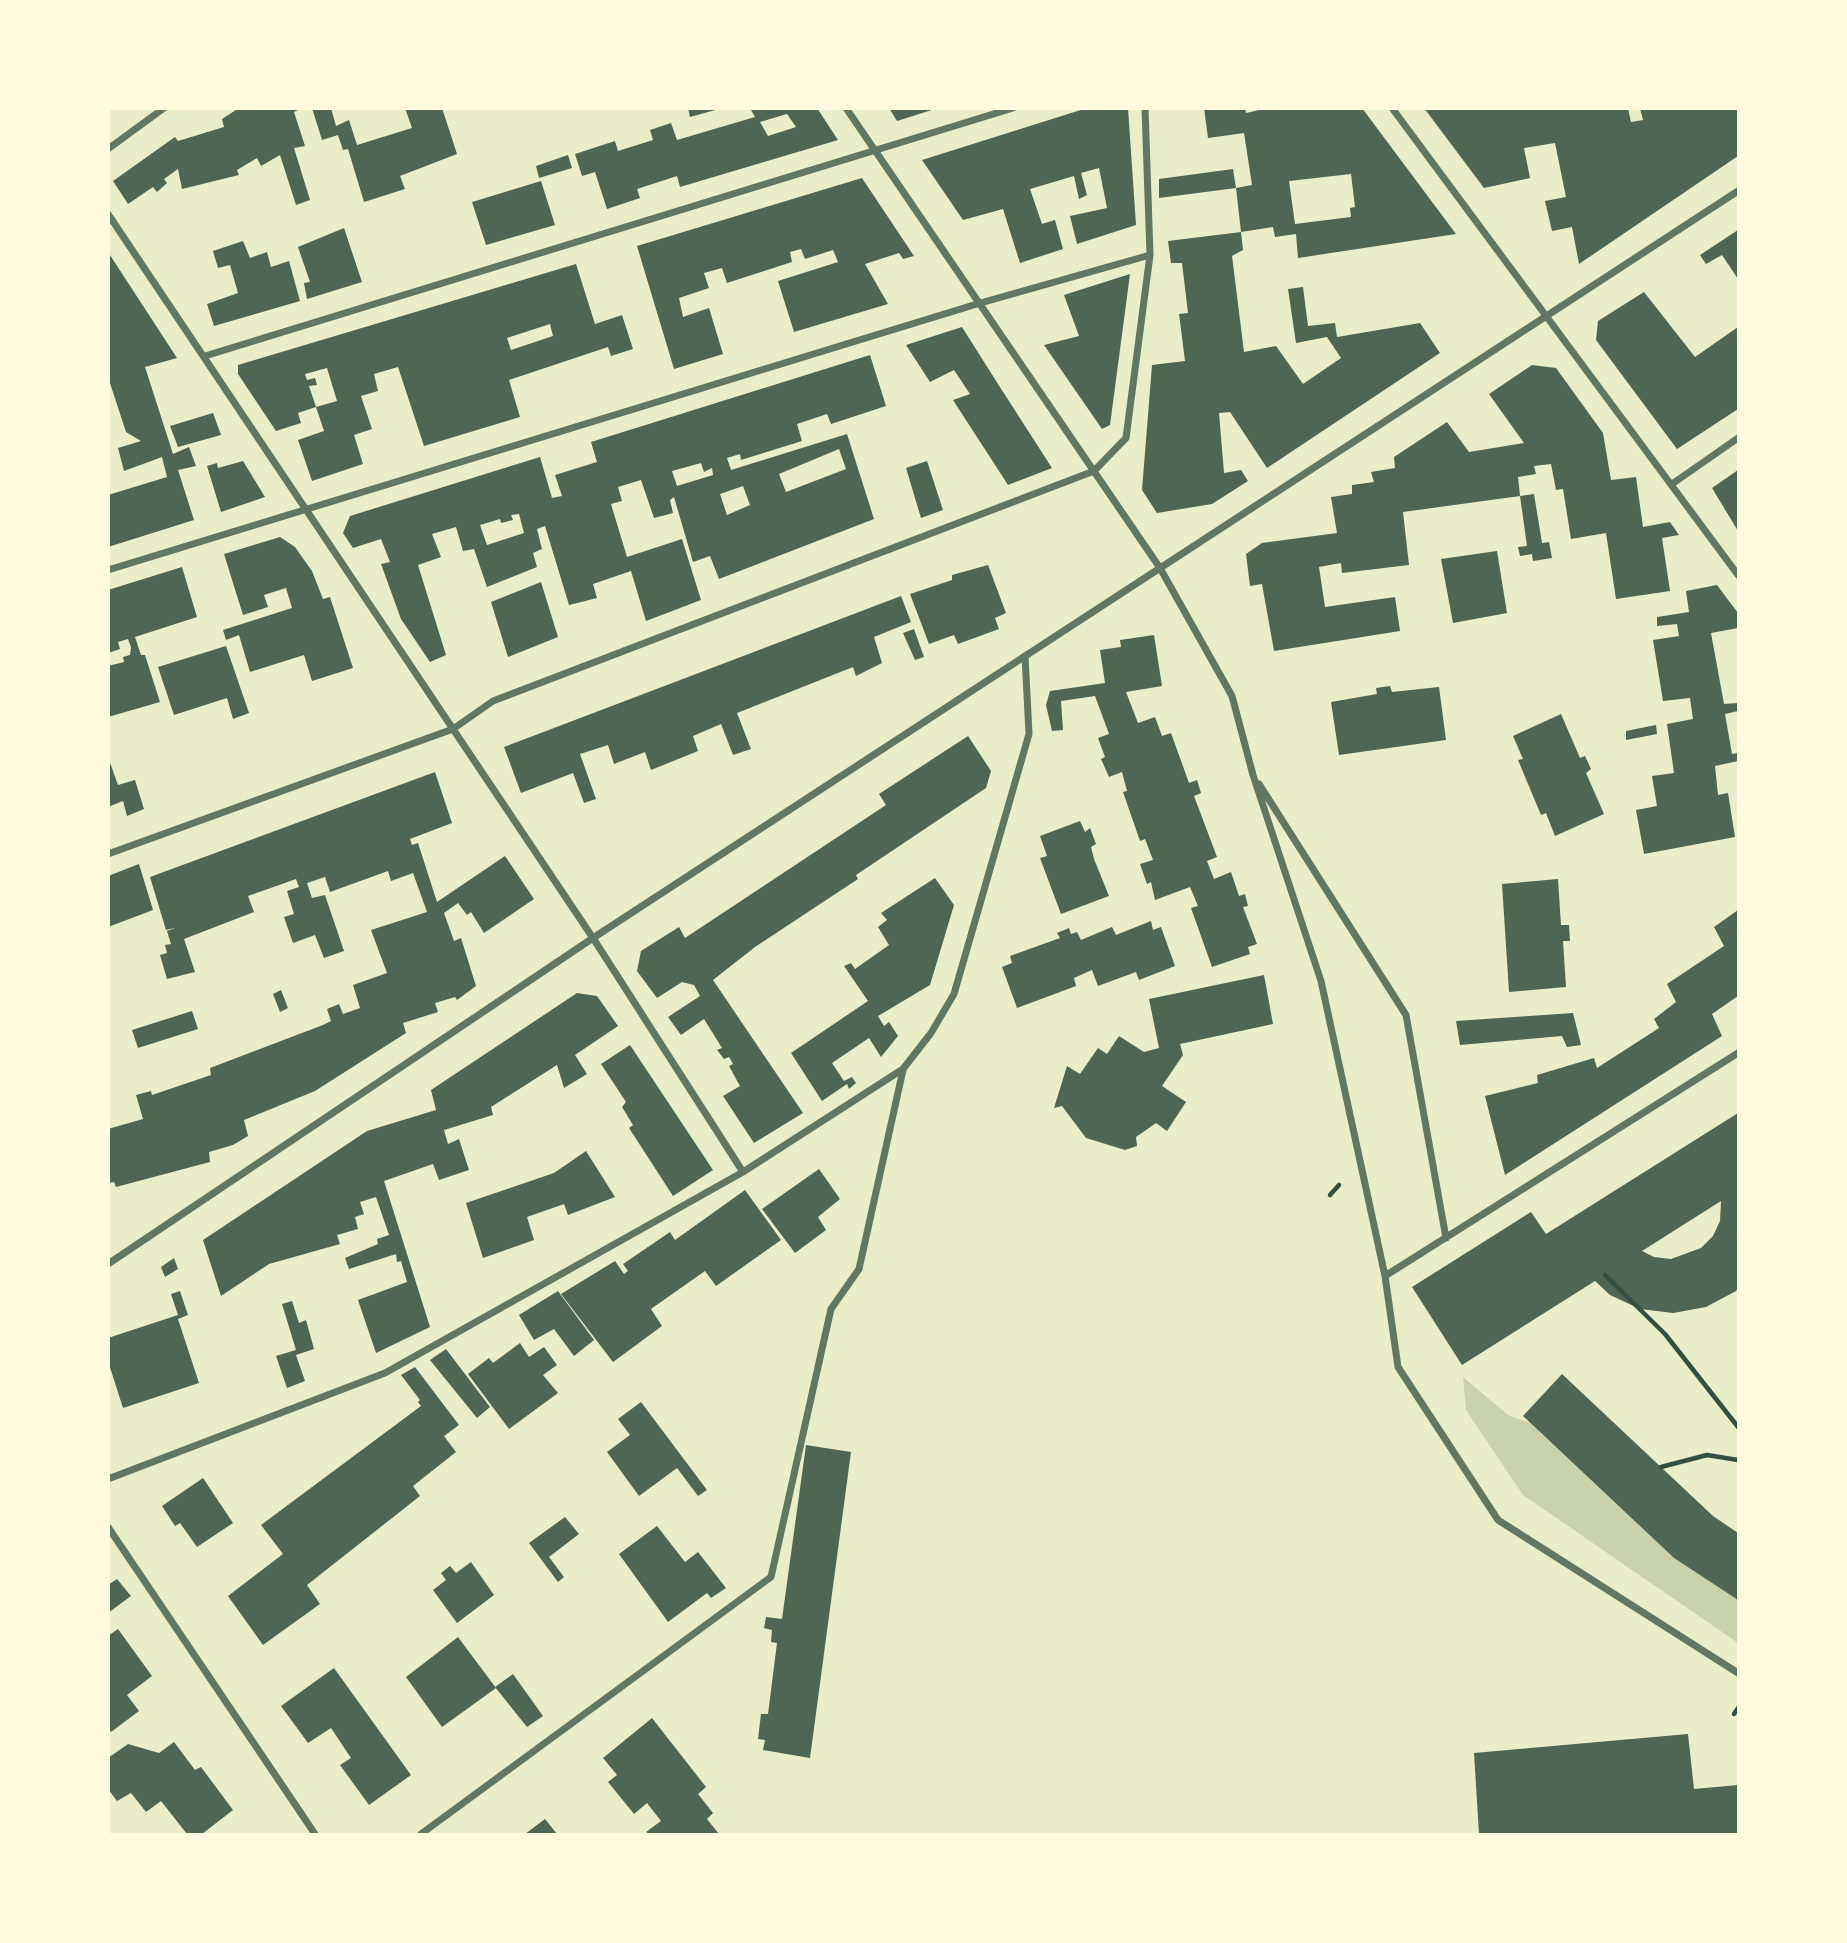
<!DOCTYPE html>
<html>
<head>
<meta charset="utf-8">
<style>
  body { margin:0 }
  #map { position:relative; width:1847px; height:1943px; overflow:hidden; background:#e9edc9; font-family:Inter,sans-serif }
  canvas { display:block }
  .frame { position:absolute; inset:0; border:110px solid #fefae0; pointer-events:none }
</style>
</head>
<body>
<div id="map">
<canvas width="1847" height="1943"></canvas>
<div class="frame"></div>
</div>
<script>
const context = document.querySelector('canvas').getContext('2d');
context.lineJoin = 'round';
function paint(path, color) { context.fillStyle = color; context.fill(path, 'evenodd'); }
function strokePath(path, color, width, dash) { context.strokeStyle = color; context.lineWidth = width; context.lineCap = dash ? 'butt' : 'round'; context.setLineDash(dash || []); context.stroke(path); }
const green = new Path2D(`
  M1463,1377L1508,1415L1530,1423L1674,1558L1738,1600V1643L1523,1495L1466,1410Z`);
const building = new Path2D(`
  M239,108H302L294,112L305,146L294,148L310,200L296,205L280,155L261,166L257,158L237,170L239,175L182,189L178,169L164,179L167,183L157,192L153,187L128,204L113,181L175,137L178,141L224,127L222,119Z
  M312,108H331L336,126L349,120L357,145L412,128L405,108H442L457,154L400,176L405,189L364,202L348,149L343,150L338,135L322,140Z
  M688,108H719V109L690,117Z
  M750,108H817L838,140L680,187L677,176L637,189L640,198L607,209L595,172L582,176L575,154L615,141L618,151L653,140L650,130L671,123L677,140L755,117ZM787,114L796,127L768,136L760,122Z
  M889,108H935V109L897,121Z
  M1087,108H1128L1136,225L1077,244L1070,216L1107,208L1099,168L1081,173L1087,195L1079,199L1074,176L1030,189L1042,224L1055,220L1063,249L1020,263L1003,209L963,220L922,160Z
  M1204,108H1245L1246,113L1268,108H1362L1456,234L1298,258L1296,234L1275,237L1273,227L1241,232L1236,188L1252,185L1244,133L1208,138ZM1351,174L1355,207L1350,208L1351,217L1295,224L1289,181Z
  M1424,108H1628L1631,122L1643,120L1640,108H1738V156L1579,264L1572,227L1552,231L1545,201L1566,197L1555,143L1524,148L1530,178L1484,188Z
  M568,155L572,168L539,178L536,166Z
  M1233,169L1236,188L1159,198V179Z
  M862,178L914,256L903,259L899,253L865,264L888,304L794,332L778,281L838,262L833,250L805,259L801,249L790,252L792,262L727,283L722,268L704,273L709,288L679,298L683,317L709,308L723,354L674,369L637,246Z
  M541,181L555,225L486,245L472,202Z
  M344,228L362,282L307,299L304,283L310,282L298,247Z
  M1738,230V279L1722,255L1706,264L1700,255Z
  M1241,232L1243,250L1232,256L1244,352L1276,346L1303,384L1341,358L1327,337L1296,343L1288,289L1303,287L1308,326L1335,323L1337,337L1420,323L1440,353L1267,468L1230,412L1219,413L1224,473L1241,470L1248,481L1212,504L1157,513L1142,490L1152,365L1185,361L1179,314L1188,313L1182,263H1171L1168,241Z
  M243,241L250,258L267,252L271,267L289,261L300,301L214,326L207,304L238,293L230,265L218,268L213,251Z
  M108,252L177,358L145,367L173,454L189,447L196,466L178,470L194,520L108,547V495L167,477L162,457L124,471L118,448L141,441L126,432L108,377Z
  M576,264L595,324L622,315L633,349L611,356L608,347L509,380L520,417L424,446L398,367L374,374L378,391L361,396L372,429L354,435L363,464L312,481L298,440L324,431L316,407L337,401L327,368L305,374L307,380L315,378L317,385L309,386L316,407L298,413L301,423L276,431L238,374V365ZM550,324L553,336L511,350L507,338Z
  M1130,274L1110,425L1102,429L1044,345L1079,336L1064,295Z
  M1644,292L1695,357L1738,327V409L1677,449L1596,340L1598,321Z
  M962,327L998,384L1052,468L1008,485L953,400L970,394L954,370L930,382L906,345Z
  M870,355L886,406L831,424L827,414L797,424L802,441L741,460L740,454L727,458L731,470L847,434L874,519L719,579L710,556L693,562L674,497L670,500L673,513L654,518L641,480L618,487L622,501L611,504L627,557L682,539L701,600L646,621L631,571L593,584L597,598L569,605L545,526L537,529L542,549L533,553L537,567L487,587L474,549L463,551L456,527L432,534L441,557L418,565L446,655L430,662L401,619L381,564L390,562L381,539L353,548L343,533L350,516L540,457L552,498L562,496L555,475L597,462L591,442ZM839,449L846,469L786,492L779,474ZM701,463L704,472L712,468L713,475L677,486L672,471ZM743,486L750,505L727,515L720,494ZM519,514L524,533L487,545L480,525L500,519L501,523L513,520L511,515Z
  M1532,365L1556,368L1603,433L1611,480L1636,477L1643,527L1670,522L1679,535L1662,538L1670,591L1616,599L1606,533L1571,539L1563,489L1556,490L1551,464L1534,466L1536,474L1518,477L1520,496L1403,512L1409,565L1342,573L1341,563L1319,567L1325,607L1395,597L1400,631L1274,651L1262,584L1250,586L1246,554L1262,543L1337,533L1331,497L1352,494V485L1374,482L1371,472L1395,468L1394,457L1447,422L1469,452L1524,443L1489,394Z
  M213,413L221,435L178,447L170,426Z
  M243,461L265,497L221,512L207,466L217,463L218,468Z
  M927,461L943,510L921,518L906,468Z
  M1738,470V531L1712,488Z
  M1534,494L1542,543L1549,542L1552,558L1533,561L1532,554L1520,556L1518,547L1527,546L1520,496Z
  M280,537L295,547L312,571L323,599L330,597L353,668L312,681L304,655L250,672L239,635L226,640L223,630L292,608L286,588L264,595L268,607L243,615L224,554Z
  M1497,551L1507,613L1453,623L1441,559Z
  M988,565L1006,613L995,618L999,629L958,644L954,635L929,644L910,594L952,580V575Z
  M182,567L197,617L135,637L141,655H145L160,702L108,717V666L124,662L123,657L130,655L131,647L128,639L118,642L120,649L108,653V590Z
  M541,582L558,637L508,657L491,602Z
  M1717,585L1738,613V628L1711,633L1724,704L1738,703V711L1725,714L1732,754L1738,753V761L1715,766L1718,795L1728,793L1735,837L1644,854L1636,810L1657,806L1652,776L1674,773L1667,724L1693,719L1690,698L1663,701L1653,640L1679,636L1677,624L1657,626V617L1689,612L1686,591Z
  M901,596L911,622L874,637L882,663L856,676L853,667L737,713L751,749L733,755L721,724L693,736L698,751L651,770L645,752L614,764L608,745L580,754L596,799L584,803L573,773L521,793L504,747Z
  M914,629L924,657L915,660L903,633Z
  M1154,635L1162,686L1126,692L1138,723L1155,717L1162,736L1171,733L1189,783L1197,780L1201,793L1194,796L1217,857L1207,861L1214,879L1231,872L1239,896L1245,894L1248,906L1243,907L1257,944L1248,947L1250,954L1212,967L1191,908L1198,906L1190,887L1155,900L1151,882L1147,884L1140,864L1153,860L1145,839L1140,841L1123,792L1127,791L1122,772L1109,777L1101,759L1105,757L1098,738L1109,734L1095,696L1061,701L1063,730L1052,731L1046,705L1050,691L1105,683L1100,650L1121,647L1120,640Z
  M226,646L249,713L233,719L227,698L174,715L158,667Z
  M1390,686L1392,692L1439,687L1446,740L1339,755L1331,702L1377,694L1376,688Z
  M1561,714L1580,758L1585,756L1591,769L1586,773L1604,814L1555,836L1546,813L1541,815L1518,760L1523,759L1513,736Z
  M1656,725L1657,734L1626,740V731Z
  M968,736L991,771L986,788L856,875L858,879L755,947L713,980L803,1113L754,1143L723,1096L740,1086L729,1066L733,1064L729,1057L724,1059L717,1050L722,1048L704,1019L681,1035L668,1017L700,996L694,985L682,982L657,998L637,971L641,951L679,927L685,938L886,805L879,794Z
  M108,757L118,785L135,780L144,809L127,816L123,801L108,807Z
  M435,772L452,823L410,839L412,845L418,843L437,902L505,856L534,899L484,933L471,912L467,915L458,903L444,913L454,941L461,938L476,986L457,1000L455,997L435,1003L438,1012L403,1023L406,1033L315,1091L244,1120L248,1136L233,1145L209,1152L210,1162L116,1187L114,1182L108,1183V1129L143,1119L136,1095L151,1091L152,1095L211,1075L210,1068L323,1025L331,1021L327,1009L339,1004L343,1014L360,1008L353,985L387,973L371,930L427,912L413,873L391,881L388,871L330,892L325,877L307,883L312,898L325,895L344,951L324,958L315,935L293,943L284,917L294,914L287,891L299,887L296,879L248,896L254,912L184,939L195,972L167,979L160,955L167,953L165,945L171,944L167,931L175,928L166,930L150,877Z
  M1080,821L1085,832L1090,828L1096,844L1091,847L1094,859L1109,896L1061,914L1040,858L1047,856L1040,836Z
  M139,864L153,910L108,927V876Z
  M935,878L954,905L930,985L878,1016L884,1026L889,1022L898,1036L881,1057L869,1038L832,1063L844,1081L852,1077L856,1083L849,1089L847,1084L822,1101L791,1053L868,1001L844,966L851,963L855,969L889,945L878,927L887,920L881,913Z
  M1558,879L1561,925H1569L1570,941H1563L1566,987L1509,992L1502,884Z
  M1738,910V996L1712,1014L1722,1036L1505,1175L1485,1096L1538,1083L1537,1075L1594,1058L1597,1068L1659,1028L1654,1019L1676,1002L1667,984L1724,946L1714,927Z
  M1151,921L1153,930L1161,927L1175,966L1139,980L1136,972L1098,986L1092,970L1074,978L1076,986L1017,1008L1002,967L1012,963L1010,956L1060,938L1057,933L1069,928L1071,934L1077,932L1081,940L1112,927L1116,935Z
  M1264,975L1273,1024L1180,1044L1183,1055L1162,1086L1186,1102L1167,1131L1156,1123L1136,1137L1137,1146L1125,1150L1086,1138L1062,1106L1054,1108L1067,1066L1080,1074L1098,1048L1107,1054L1119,1036L1144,1052L1159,1048L1149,999Z
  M281,990L288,1008L280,1012L273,994Z
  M577,993L597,996L618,1026L575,1055L587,1074L564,1088L557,1065L491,1107L493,1115L444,1130L448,1144L459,1139L469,1170L439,1180L433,1164L384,1181L430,1327L376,1353L358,1300L407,1282L401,1261L397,1262L396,1254L349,1269L345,1258L378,1244L377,1239L389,1235L376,1197L360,1202L364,1214L355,1217L358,1229L337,1235L340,1244L269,1264L221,1296L203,1240L367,1131L436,1110L431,1090Z
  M192,1011L198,1029L138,1048L132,1030Z
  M1573,1013L1581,1045L1567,1047L1562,1036L1460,1045L1456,1021Z
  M630,1045L713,1170L673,1196L629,1128L633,1125L622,1107L626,1102L601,1064Z
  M1738,1113V1288L1736,1291L1706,1307L1673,1313L1640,1309L1610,1295L1595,1281L1462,1365L1412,1287L1531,1212L1546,1234ZM1721,1201L1720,1221L1713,1236L1701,1248L1671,1259L1654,1257L1642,1251Z
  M586,1151L615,1197L568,1215L564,1204L527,1217L534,1240L483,1258L466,1203L554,1173Z
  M819,1169L840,1199L818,1217L826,1230L795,1253L762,1209Z
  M745,1190L781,1240L716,1286L705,1271L651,1309L662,1326L613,1362L561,1294L615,1261L624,1274L628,1271L623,1264L670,1232L675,1240Z
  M174,1258L178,1269L165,1277L161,1267Z
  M180,1291L188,1315L178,1319L199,1383L123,1408L108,1361V1338L178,1315L171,1294Z
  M558,1291L594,1340L574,1356L554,1329L534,1340L519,1315Z
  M292,1301L299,1323L306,1320L314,1349L296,1355L305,1381L287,1388L276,1356L296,1350L282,1304Z
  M520,1343L529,1357L544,1347L557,1365L543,1375L558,1393L509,1429L468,1374L489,1358L493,1363Z
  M446,1349L490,1407L477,1418L430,1360Z
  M415,1367L459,1425L444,1436L456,1452L413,1486L420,1496L307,1585L320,1604L263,1645L228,1596L283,1554L261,1525L421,1406L418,1402L420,1400L401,1375Z
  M1562,1374L1713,1516L1738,1533V1600L1674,1558L1523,1416Z
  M641,1402L707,1490L698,1496L677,1468L639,1496L607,1452L630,1435L618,1419Z
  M806,1445L851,1452L810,1758L763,1750L765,1740L758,1739L761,1714H768L777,1643L771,1642L772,1630L764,1628L766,1617L782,1619Z
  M203,1478L233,1523L197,1547L180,1523L175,1526L162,1506Z
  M565,1517L579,1534L549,1557L564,1577L558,1582L529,1543Z
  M657,1526L685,1562L698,1552L726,1588L711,1598L707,1593L668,1622L619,1554Z
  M471,1562L494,1595L457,1623L433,1590L446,1580L441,1573L450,1566L456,1573Z
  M117,1579L131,1596L108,1613V1585Z
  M118,1629L152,1676L127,1695L139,1711L111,1732L108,1728V1636Z
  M458,1637L496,1688L442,1727L406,1677Z
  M334,1668L411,1775L369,1805L340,1765L351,1758L331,1728L308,1743L281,1706Z
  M513,1674L543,1716L527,1727L495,1687Z
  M652,1718L706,1787L698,1794L713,1813L707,1819L719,1834H649L646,1832L661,1821L647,1803L634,1814L608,1782L617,1775L603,1758Z
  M1688,1734L1694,1789L1738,1785V1834H1479L1474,1753Z
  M174,1742L195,1770L201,1767L233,1810L202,1834H187L161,1801L146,1812L131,1793L117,1801L108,1789V1758L128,1744L159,1753Z
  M545,1819L557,1834H525Z`);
const path = new Path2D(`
  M1330,1195L1339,1185
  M1605,1275L1665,1334L1738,1427
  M1661,1467L1707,1455L1738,1460
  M1734,1714L1738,1708`);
const minor = new Path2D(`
  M846,108L1160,568L1232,696L1253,775L1321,981L1385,1276L1398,1367L1498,1520L1738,1673
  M1392,108L1738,575
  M108,149L164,108
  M108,214L593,938L743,1172
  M205,356L1013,108
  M1672,484L1738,438
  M108,570L977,304L1150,255
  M1259,784L1406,1015L1446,1238
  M108,854L453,729L493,701L1094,471L1126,438L1150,255L1145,108
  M108,1264L593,938L1738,191
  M1385,1276L1738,1053
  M108,1479L385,1373L743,1172L903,1069L931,1033L954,994L1029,734L1025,656
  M108,1527L315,1834
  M421,1834L771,1577L831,1309L859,1269L903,1070`);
paint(green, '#cad2ad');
paint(building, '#4f6655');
strokePath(path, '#344e41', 4.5);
strokePath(minor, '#617663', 7);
</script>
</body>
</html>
